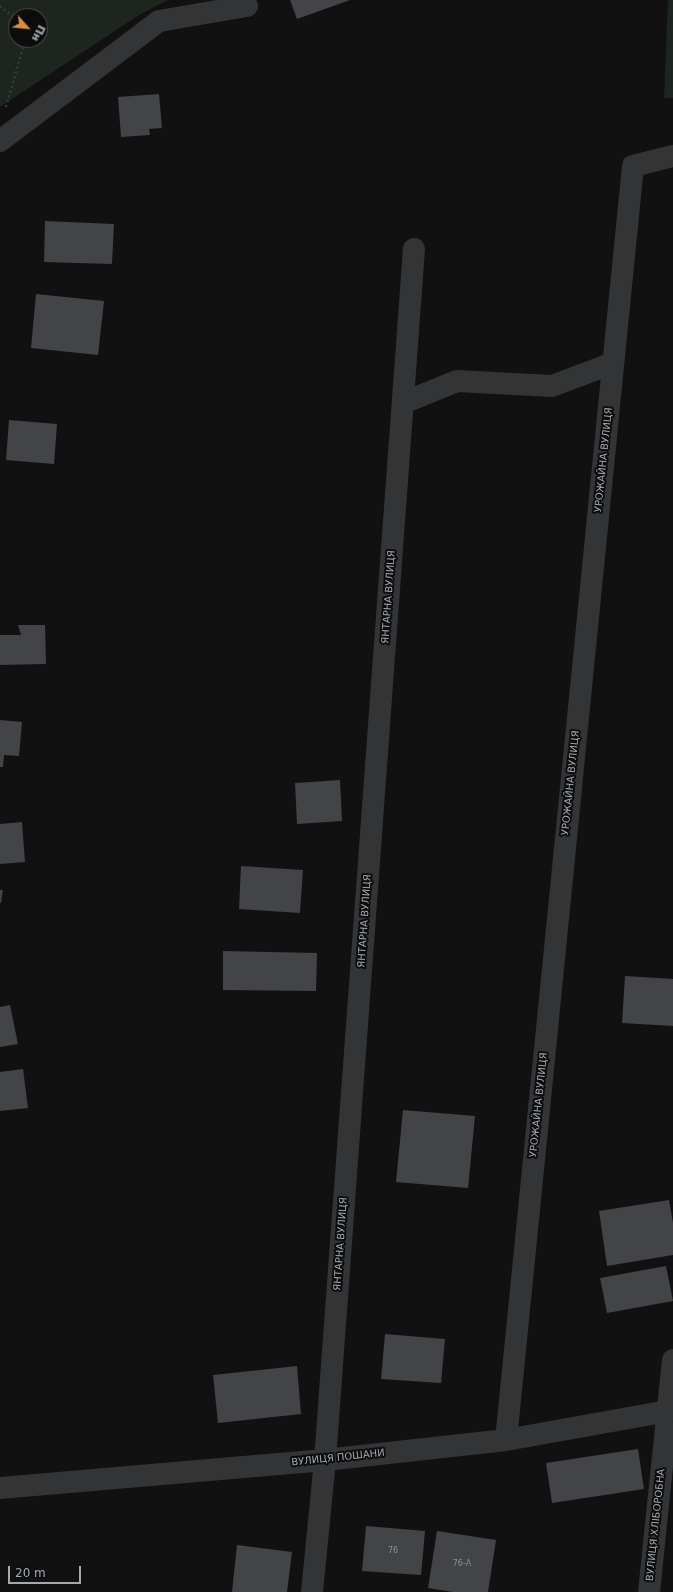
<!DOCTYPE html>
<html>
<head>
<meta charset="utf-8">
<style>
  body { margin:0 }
  #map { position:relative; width:673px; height:1592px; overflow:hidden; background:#111112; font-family:"DejaVu Sans",sans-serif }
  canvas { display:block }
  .north { position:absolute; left:8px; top:8px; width:40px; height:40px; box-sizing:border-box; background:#0c0c0d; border:1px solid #494b4f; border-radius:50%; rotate:117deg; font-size:11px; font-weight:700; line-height:16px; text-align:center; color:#a4aab1 }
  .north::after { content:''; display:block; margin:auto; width:14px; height:18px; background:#dc8c3f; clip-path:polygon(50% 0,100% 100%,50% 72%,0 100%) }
  .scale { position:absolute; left:8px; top:1566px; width:73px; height:18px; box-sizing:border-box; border:2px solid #a4aab1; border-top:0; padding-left:5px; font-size:12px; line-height:14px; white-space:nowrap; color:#a4aab1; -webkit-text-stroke:3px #0c0c0d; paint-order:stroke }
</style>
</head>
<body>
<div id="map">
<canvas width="673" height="1592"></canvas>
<div class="north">Пн</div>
<div class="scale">20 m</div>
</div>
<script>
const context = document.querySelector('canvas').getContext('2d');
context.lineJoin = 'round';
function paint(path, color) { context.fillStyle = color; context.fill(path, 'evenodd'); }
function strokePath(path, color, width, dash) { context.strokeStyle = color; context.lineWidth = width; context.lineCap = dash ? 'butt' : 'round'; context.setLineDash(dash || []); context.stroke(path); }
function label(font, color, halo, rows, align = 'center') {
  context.font = font + ' "DejaVu Sans",sans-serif'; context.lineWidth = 4; context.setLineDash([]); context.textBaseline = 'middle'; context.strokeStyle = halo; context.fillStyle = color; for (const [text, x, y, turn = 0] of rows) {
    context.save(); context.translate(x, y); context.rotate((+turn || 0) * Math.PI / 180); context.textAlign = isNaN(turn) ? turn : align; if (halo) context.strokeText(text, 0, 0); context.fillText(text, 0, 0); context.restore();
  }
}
const green = new Path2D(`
  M0,0H168L139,15L0,107ZM16,16H40V40H16Z
  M668,0H673V98H664Z`);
const building = new Path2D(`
  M290,0H350L297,19Z
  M159,94L162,128L149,129L150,135L121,137L118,97Z
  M45,221L114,224L112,264L44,262Z
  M36,294L104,301L98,355L31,348Z
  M9,420L57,424L54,464L6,460Z
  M18,625H45L46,664L0,665V635H21Z
  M0,720L22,722L19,756L4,755L3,767H0Z
  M340,780L342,821L297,824L295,783Z
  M22,822L25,862L0,864V824Z
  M241,866L303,870L300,913L239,909Z
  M0,890H3L1,903H0Z
  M223,951L317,953L316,991L223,990Z
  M625,976L673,979V1026L622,1023Z
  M10,1005L18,1044L0,1047V1007Z
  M23,1069L28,1108L0,1111V1072Z
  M403,1110L475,1116L468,1188L396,1182Z
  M669,1200L673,1223V1255L607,1266L599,1211Z
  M666,1266L673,1301L607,1313L600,1278Z
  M385,1334L445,1339L441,1383L381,1379Z
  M297,1366L301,1414L218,1423L213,1375Z
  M638,1449L644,1489L552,1503L546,1463Z
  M366,1526L425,1531L421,1575L362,1571Z
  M437,1531L496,1540L488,1592H453L428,1588Z
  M237,1545L292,1552L287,1592H232Z`);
const path = new Path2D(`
  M0,6L16,19
  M6,107L25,40`);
const minor = new Path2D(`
  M0,141L159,21L247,6
  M403,403L457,381L552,386L613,363
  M506,1440L633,166L673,156
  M0,1488L325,1460L506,1440L673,1410
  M312,1592L325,1460L414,249
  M649,1592L673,1360`);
const numberNames = [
  ["76",393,1551],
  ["76-А",462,1564]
];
const streetNames = [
  ["УРОЖАЙНА ВУЛИЦЯ",604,460,-84],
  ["ЯНТАРНА ВУЛИЦЯ",389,597,-86],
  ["УРОЖАЙНА ВУЛИЦЯ",571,783,-84],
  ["ЯНТАРНА ВУЛИЦЯ",365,921,-86],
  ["УРОЖАЙНА ВУЛИЦЯ",539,1105,-84],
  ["ЯНТАРНА ВУЛИЦЯ",341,1244,-86],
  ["ВУЛИЦЯ ПОШАНИ",338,1458,-6],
  ["ВУЛИЦЯ ХЛІБОРОБНА",656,1525,-84]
];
paint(green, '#1e241e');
paint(building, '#434447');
strokePath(path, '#383b3d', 2.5, [2, 3]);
strokePath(minor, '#323436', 22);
label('8px', '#8c9096', null, numberNames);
label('10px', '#a4aab1', '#0c0c0d', streetNames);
</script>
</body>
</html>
